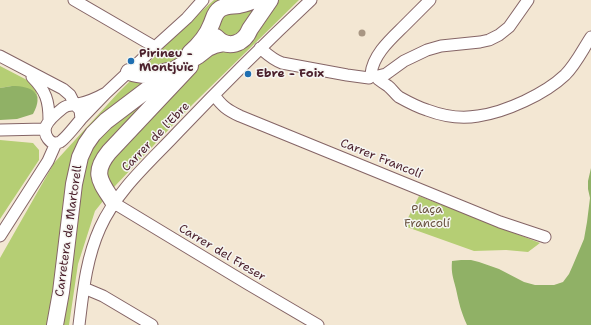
<!DOCTYPE html>
<html>
<head>
<meta charset="utf-8">
<style>
  body { margin:0 }
  canvas { display:block; background:#f3e7d3 }
</style>
</head>
<body>
<canvas width="591" height="325"></canvas>
<script>
const context = document.querySelector('canvas').getContext('2d');
context.lineJoin = 'round';
function paint(path, color) { context.fillStyle = color; context.fill(path, 'evenodd'); }
function strokePath(path, color, width, dash) { context.strokeStyle = color; context.lineWidth = width; context.lineCap = dash ? 'butt' : 'round'; context.setLineDash(dash || []); context.stroke(path); }
function label(font, color, halo, rows, align = 'center') {
  context.font = font + ' "Shantell Sans",sans-serif'; context.lineWidth = 3; context.setLineDash([]); context.textBaseline = 'middle'; context.strokeStyle = halo; context.fillStyle = color; for (const [text, x, y, turn = 0] of rows) {
    context.save(); context.translate(x, y); context.rotate((+turn || 0) * Math.PI / 180); context.textAlign = isNaN(turn) ? turn : align; if (halo) context.strokeText(text, 0, 0); context.fillText(text, 0, 0); context.restore();
  }
}
const green = new Path2D(`
  M214,0H299L193,104L115,186L95,211L78,264L69,325H0V258L54,163L118,93L186,25Z
  M0,66L27,80L35,87L38,99L35,93L12,86L0,88Z
  M0,140L33,143L39,150V160L0,219Z
  M419,196L540,243L528,252L506,250L474,251L404,226Z`);
const forest = new Path2D(`
  M12,86C32,86 45,93 33,114L17,119L0,120V88Z
  M591,168V325H467C461,312 459,303 456,289C453,277 451,273 452,261L461,260H471L479,262L499,269L524,282L535,285H554L563,282L569,274L573,265L584,239L587,222L590,198L588,189V181Z`);
const minor = new Path2D(`
  M74,0L155,47
  M260,48C267,54 273,60 282,63L347,75L369,78
  M0,56L63,89L70,95L75,105L80,110L81,119C76,125 66,138 60,142C50,147 43,134 46,126C49,119 58,112 63,108C68,104 72,106 78,104C88,102 97,98 106,93
  M371,74C373,54 392,38 405,25C413,17 422,8 430,0
  M378,76L386,74L404,61L427,50L441,46L480,42L489,40L499,35L509,27L528,0
  M32,77C46,91 49,101 49,120
  M378,79C382,82 385,84 388,86C392,89 395,94 399,97C408,102 417,107 427,110C443,116 461,119 478,116C506,112 545,94 565,75C576,64 583,49 591,37
  M214,95C222,106 227,110 240,116L500,222L545,237
  M81,119L106,93L155,47L187,18L203,0
  M0,130L45,129
  M114,203L248,284L318,325
  M0,236L48,161L56,143
  M84,288L103,296L152,325
  M79,325C83,292 86,259 100,228C117,190 150,162 178,132C221,87 265,43 311,0`);
const secondary = new Path2D(`
  M216,37C228,50 244,44 250,29L270,0
  M190,53C199,45 207,36 211,25C214,19 214,13 220,9C226,5 232,6 239,5C244,4 249,3 254,0
  M129,72C144,77 153,75 168,71
  M114,203C101,182 91,174 109,152L190,66
  M55,325L61,292L74,184L80,157L86,144L93,134L106,121L172,71L199,55L208,48L215,45L224,43`);
const trees = [
  [362,33]
];
const markers = [
  [131,61,4,"#1f6fb2"],
  [248,74,4,"#1f6fb2"]
];
const poiNames = [
  ["Pirineu -",139,54],
  ["Montjuïc",139,68],
  ["Ebre - Foix",256,74]
];
const streetNames = [
  ["Carrer de l'Ebre",156,137,-46],
  ["Carrer Francolí",381,159,22],
  ["Carretera de Martorell",69,231,-82],
  ["Carrer del Freser",222,253,31]
];
const parkNames = [
  ["Plaça",427,210],
  ["Francolí",427,224]
];
paint(green, '#b5ce74');
paint(forest, '#90b166');
strokePath(minor, '#856566', 13);
strokePath(secondary, '#856566', 18);
strokePath(minor, '#fff', 11);
strokePath(secondary, '#fff', 16);
context.fillStyle = '#a89683';
for (const [x, y] of trees) { context.beginPath(); context.arc(x, y, 3.5, 0, 2 * Math.PI); context.fill(); }
for (const [x, y, r, color] of markers) { const dot = new Path2D(); dot.arc(x, y, r, 0, 2 * Math.PI); context.fillStyle = color; context.fill(dot); strokePath(dot, '#f6f6f2', 1.5); }
label('bold 12px', '#4a1f2b', '#f6f6f2', poiNames, 'left');
label('12px', '#4a1f2b', '#f6f6f2', streetNames);
label('12px', '#6a5441', '#f6f6f2', parkNames);
</script>
</body>
</html>
